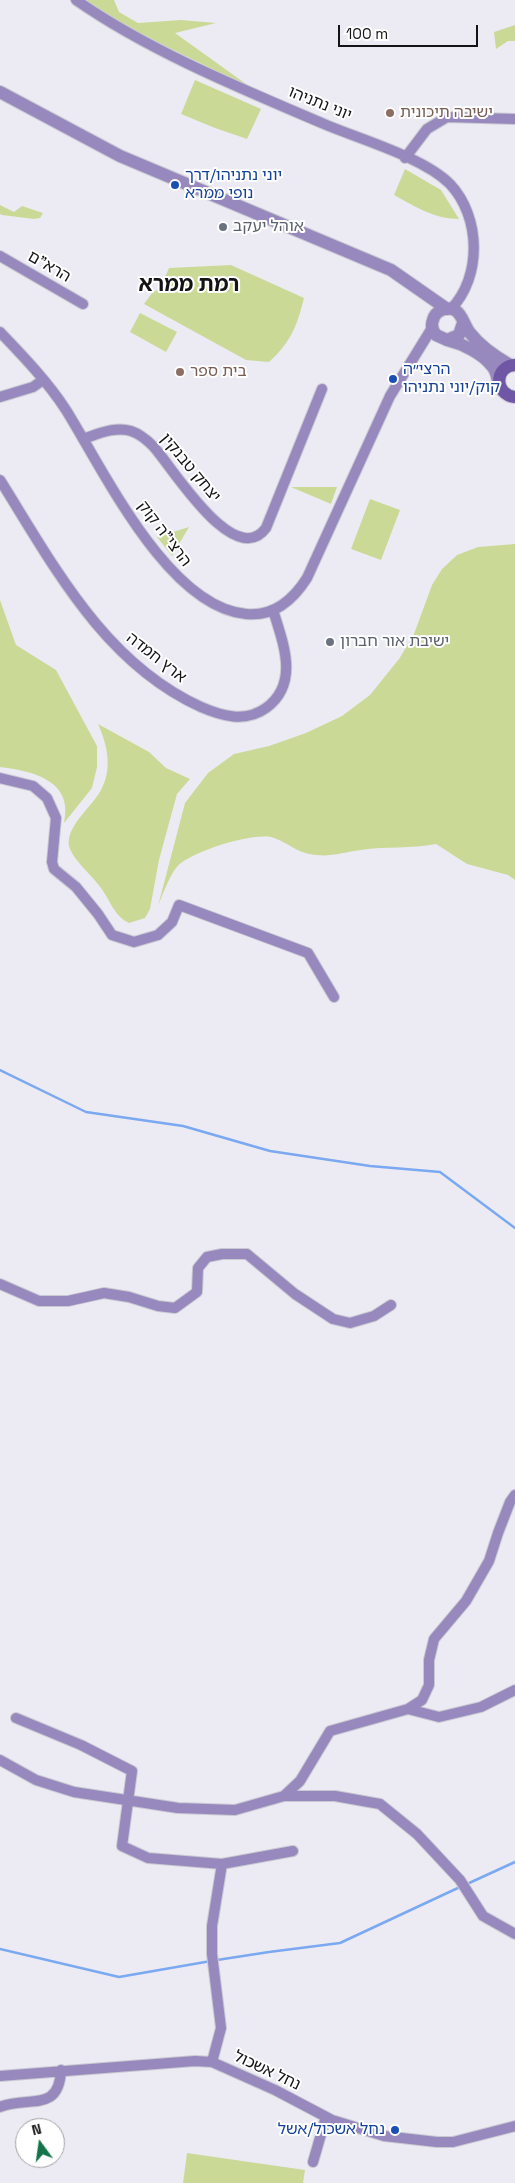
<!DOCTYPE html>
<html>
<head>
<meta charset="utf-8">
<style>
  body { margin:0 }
  #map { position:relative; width:515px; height:2183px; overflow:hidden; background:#ecebf4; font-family:"Space Grotesk",sans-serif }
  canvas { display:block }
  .north { position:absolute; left:15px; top:2118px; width:50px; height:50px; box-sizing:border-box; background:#fff; border:1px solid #a1a1a2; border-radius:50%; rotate:346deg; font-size:14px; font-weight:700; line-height:20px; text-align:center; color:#141417 }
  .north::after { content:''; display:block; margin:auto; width:18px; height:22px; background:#137349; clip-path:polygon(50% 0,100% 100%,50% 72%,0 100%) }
  .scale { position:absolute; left:338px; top:25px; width:140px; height:22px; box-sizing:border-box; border:2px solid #141417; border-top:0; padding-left:6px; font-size:15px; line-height:18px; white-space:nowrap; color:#141417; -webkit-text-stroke:4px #fff; paint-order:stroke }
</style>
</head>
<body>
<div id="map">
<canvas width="515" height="2183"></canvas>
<div class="north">N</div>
<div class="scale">100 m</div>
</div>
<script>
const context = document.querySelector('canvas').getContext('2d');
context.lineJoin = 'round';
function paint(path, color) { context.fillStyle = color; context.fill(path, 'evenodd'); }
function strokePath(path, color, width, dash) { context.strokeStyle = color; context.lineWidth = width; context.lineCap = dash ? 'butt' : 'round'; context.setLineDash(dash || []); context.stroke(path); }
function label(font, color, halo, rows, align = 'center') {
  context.font = font + ' "Space Grotesk","Noto Sans Hebrew",sans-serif'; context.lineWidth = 4; context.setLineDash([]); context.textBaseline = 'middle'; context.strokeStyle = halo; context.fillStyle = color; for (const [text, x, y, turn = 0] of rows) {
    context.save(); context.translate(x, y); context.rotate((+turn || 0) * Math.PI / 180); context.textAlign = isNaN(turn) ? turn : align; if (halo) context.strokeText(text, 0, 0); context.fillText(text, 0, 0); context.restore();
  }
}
const green = new Path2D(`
  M86,0H114L119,12L138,23L181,20L216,23L175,33L253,89L114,21Z
  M515,25V41H508L496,49L494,32Z
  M195,80L261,109L247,139L215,128L181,114Z
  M405,169L441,190L459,219C434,219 416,207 394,195Z
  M0,205L14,212L22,206L43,213L40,218L34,219L2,215L0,214Z
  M231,265L304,298C297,326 291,342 269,362L246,360L144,304L152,293L160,288L169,268Z
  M140,313L177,332L166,352L130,332Z
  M291,487H337L331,504Z
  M370,499L400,510L381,560L351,549Z
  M189,527L172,556L157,537Z
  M515,544V880L508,875L467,864L436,844C411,849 386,846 361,850C345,852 331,857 316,855C296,853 291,844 274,838C256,831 188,852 176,868C168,879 163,894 158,906L185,803L208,773L234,754L269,746L306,733L342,716L370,695L399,659L414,634L432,585L442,569L457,555L478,547Z
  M0,600L16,645L56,670L97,746V767L92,788L64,823C74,780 32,771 0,767Z
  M98,724L149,752L166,768L190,779L177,794L159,860L150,909L145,918L129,923C114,916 110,900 101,888C92,875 76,863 70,849C62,829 93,806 101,790C113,768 107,744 98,724Z
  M187,2153L305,2170L303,2183H183Z`);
const stream = new Path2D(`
  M0,1070L86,1112L183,1126L270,1151L370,1166L440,1172L515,1228
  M467,1884L515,1862
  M0,1949L119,1977L211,1961
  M217,1960L269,1952L340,1943L460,1887`);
const minor = new Path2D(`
  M76,0C149,51 242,89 324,124C359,139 423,157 450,184C481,217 482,277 451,309
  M405,158L427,129L447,117L515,119
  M0,256L83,304
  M0,332C23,356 48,382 66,410C104,471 168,607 246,614C274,617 293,600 307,578L390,396L432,328
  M0,397L33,387L43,380
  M83,439C98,434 115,426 131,431C140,434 147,440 153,446C171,465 234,571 266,528L322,389
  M0,480C54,566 104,663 201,707C222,716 245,723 266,708C300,683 283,643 273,610
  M0,778L33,786L47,798L56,818L52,862L54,869L76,887L98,914L112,935L134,942L158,935L172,922L179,905L308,953L334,997
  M0,1284L39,1301H68L104,1293L129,1297L158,1306L175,1308L197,1292L198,1268L207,1257L222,1254H247L295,1294L333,1319L350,1323L374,1316L391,1305
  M408,1709L439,1717L481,1707L515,1690
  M16,1718L81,1745L132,1771L122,1846L148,1858L222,1864L212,1926V1954L221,2028L212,2062
  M0,1760L36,1780L74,1792L178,1808L235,1810L284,1796H335L380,1804L417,1834L460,1880L483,1916L515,1934
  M284,1796L300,1781L330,1731L408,1709L422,1700L429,1685V1660L434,1639L466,1601L489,1561L498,1533L510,1502L515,1495
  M222,1864L293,1851
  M0,2076L195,2061L212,2062L275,2090L332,2120L384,2136L437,2142H453L515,2126
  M0,2107C28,2095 59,2114 61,2070
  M313,2162L326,2117`);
const tertiary = new Path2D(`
  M0,92L120,156L391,270L447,309
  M463,323L459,335L447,340L436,335C432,330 431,325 433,320C435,311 446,306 455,310C463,315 464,326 470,333C480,346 496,357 510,365
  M447,340C463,344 482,353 492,366C496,370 497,376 498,381`);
const secondary = new Path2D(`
  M515,365C494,366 494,395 515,397`);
const markers = [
  [390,113,5,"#8d6e63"],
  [175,185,5,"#1a4fb4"],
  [223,227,5,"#6b7280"],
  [180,372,5,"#8d6e63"],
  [393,379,5,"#1a4fb4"],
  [330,642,5,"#6b7280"],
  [395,2130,5,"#1a4fb4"]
];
const streetNames = [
  ["יוני נתניהו",320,104,22],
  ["הרא\"ם",49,267,30],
  ["יצחק טבנקין",190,468,50],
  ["הרצי\"ה קוק",164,534,53],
  ["ארץ חמדה",156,658,38],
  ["נחל אשכול",267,2071,25]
];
const educationNames = [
  ["ישיבה תיכונית",400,113],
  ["בית ספר",190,372]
];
const transitNames = [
  ["יוני נתניהו/דרך",185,176],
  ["נופי ממרא",185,194],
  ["הרצי״ה",403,370],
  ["קוק/יוני נתניהו",403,388],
  ["נחל אשכול/אשל",385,2130,"right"]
];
const worshipNames = [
  ["אוהל יעקב",233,227],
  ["ישיבת אור חברון",340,642]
];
const districtNames = [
  ["רמת ממרא",189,285]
];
paint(green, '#cada96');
strokePath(stream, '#7aa8f1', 2.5);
strokePath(minor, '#c9c9d1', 12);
strokePath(tertiary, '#c9c9d1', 14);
strokePath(secondary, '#c9c9d1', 14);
strokePath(minor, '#9788be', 10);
strokePath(tertiary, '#9788be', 12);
strokePath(secondary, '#7057a5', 12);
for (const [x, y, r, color] of markers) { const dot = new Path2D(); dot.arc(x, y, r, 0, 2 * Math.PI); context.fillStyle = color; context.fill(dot); strokePath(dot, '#fff', 2); }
label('16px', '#141417', '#fff', streetNames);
label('16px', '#785e54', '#fff', educationNames, 'left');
label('16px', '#164399', '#fff', transitNames, 'left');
label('16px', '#5b616d', '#fff', worshipNames, 'left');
label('bold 21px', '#141417', '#fff', districtNames);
</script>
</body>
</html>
